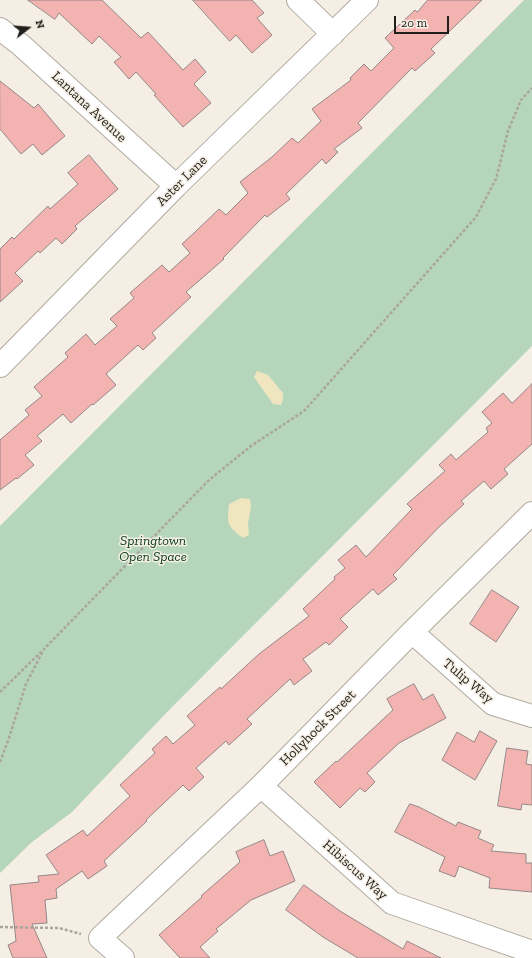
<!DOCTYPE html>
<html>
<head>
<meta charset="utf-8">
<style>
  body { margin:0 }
  #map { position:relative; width:532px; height:958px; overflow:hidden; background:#f5eee4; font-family:"Zilla Slab",serif }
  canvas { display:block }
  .north { position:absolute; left:8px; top:8px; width:40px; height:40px; -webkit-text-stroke:3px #f5eee4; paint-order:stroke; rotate:73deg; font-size:11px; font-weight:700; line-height:16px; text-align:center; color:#211f1b }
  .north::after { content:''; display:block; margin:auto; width:14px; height:18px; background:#211f1b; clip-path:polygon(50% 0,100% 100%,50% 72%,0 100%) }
  .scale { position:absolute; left:394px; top:16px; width:55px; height:18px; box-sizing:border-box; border:2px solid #211f1b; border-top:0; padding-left:5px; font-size:12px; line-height:14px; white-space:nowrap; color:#211f1b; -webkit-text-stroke:3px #f5eee4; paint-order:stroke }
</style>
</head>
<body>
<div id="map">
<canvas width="532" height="958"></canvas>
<div class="north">N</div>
<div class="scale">20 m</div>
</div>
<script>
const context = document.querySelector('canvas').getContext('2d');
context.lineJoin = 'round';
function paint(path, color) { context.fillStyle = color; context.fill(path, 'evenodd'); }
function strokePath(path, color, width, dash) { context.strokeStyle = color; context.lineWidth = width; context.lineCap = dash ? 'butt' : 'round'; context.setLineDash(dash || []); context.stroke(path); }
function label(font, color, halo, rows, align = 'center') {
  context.font = font + ' "Zilla Slab",serif'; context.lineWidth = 3; context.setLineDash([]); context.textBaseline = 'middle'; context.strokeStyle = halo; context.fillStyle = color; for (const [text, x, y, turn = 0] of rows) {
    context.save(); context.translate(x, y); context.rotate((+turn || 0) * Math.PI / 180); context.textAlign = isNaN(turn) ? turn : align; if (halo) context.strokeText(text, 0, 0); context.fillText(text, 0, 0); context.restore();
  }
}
const green = new Path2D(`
  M524,0H532V346L170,709L72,812L32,842L0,873V526Z`);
const sand = new Path2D(`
  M257,371L268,375L283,393V399L281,405L273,404L254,377Z
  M241,498L250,499L251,507L248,524L249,535L243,538C227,526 227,524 229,504Z`);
const building = new Path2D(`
  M28,0H102L141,38L148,32L183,70L195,59L206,72L194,84L211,103L183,127L154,95L156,94L136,72L129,79L114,62L121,57L99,36L92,44L59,13L55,19Z
  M193,0H252L264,13L257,18L272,35L252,53L236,35L230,41Z
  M428,0H482L431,49L435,53L415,71L412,68L358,123L362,128L334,149L338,152L326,164L322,159L286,194L290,199L267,217L265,215L223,258L224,259L186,292L191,297L152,333L156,338L143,350L138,345L106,374L116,385L93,405L92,404L71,423L63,414L37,436L42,441L25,455L34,465L17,479L16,478L0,490V440L29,415L25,410L42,396L34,387L68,357L65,353L86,334L95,345L117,326L110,319L134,298L130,293L162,265L169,272L190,253L182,244L195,232L219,209L226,215L248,193L240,182L272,157L292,138L298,143L321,121L312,109L351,80L350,78L364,64L371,71L394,48L385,38L415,10L417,12Z
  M0,81L34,108L38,104L65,136L42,155L33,144L21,154L0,129Z
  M89,155L118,189L75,226L77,229L62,244L56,238L40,253L38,251L15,273L23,281L0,302V249L12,237L14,239L48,206L50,209L78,184L68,173Z
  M532,384V444L504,469L508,474L491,489L484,481L461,501L464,504L439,527L393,575L397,579L378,595L373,589L340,619L348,627L329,645L326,642L303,659L312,671L294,685L290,679L247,719L252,724L229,745L226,741L196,768L204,777L189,791L183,785L146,820L147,821L104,861L107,866L88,879L82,871L56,889L57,898L45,900L47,923L32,924L47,958H13L8,945L16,941L10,885L39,882L38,876L59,874L46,855L83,830L87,836L130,796L120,785L155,753L152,749L166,736L173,744L195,725L187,716L220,687L221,689L259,654L309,616L303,609L335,579L334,577L345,568L338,560L356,545L366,557L412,509L407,504L445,471L439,465L451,454L456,460L488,432L486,428L492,423L482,412L503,393L512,403Z
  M492,590L519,607L496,642L470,624Z
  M414,684L423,700L433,694L446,718L399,743L367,773L375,782L365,792L360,788L340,808L314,782L336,761L337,762L393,710L387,699Z
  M480,731L497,741L475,780L442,760L457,732L474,742Z
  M507,748L528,751L526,764L532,765V805L522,804L521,810L498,806Z
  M410,804L419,807L456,826L458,822L481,831L478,838L494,845L491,851L526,854V863H532V892L489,888L490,878L459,866L455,877L439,871L445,857L395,832Z
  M264,840L270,856L283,851L295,881L251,900L216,929L218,931L200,947L210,958H180L159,935L202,897L201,896L240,862L236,852Z
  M304,885L340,911L403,949L407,941L441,958H358L323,937L286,910Z`);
const path = new Path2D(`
  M0,692L42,651
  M0,762L8,741L26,684L44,649L209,480L251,446L304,411L476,217L496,179L508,131L521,100L532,88
  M0,927L59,928L81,934`);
const street = new Path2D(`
  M298,0L333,34
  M0,29L21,45L176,186
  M0,366L176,186L367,0
  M412,632L493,704L532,716
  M261,786L392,903L532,952
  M123,958L100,938L261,786L412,632L532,513`);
const streetNames = [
  ["Lantana Avenue",89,107,43],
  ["Aster Lane",182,181,-45],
  ["Tulip Way",468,681,40],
  ["Hollyhock Street",318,728,-45],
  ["Hibiscus Way",355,870,42]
];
const parkNames = [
  ["Springtown",153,541],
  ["Open Space",153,557]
];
paint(green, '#b5d6ba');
paint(sand, '#efe6c0');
paint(building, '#f3b3b0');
strokePath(building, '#948787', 1);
strokePath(street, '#b0aaa0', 24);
strokePath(path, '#aba59d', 2.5, [3, 2]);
strokePath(street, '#fff', 22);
label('14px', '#211f1b', '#f5eee4', streetNames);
label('italic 14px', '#09411c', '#f5eee4', parkNames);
</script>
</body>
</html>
